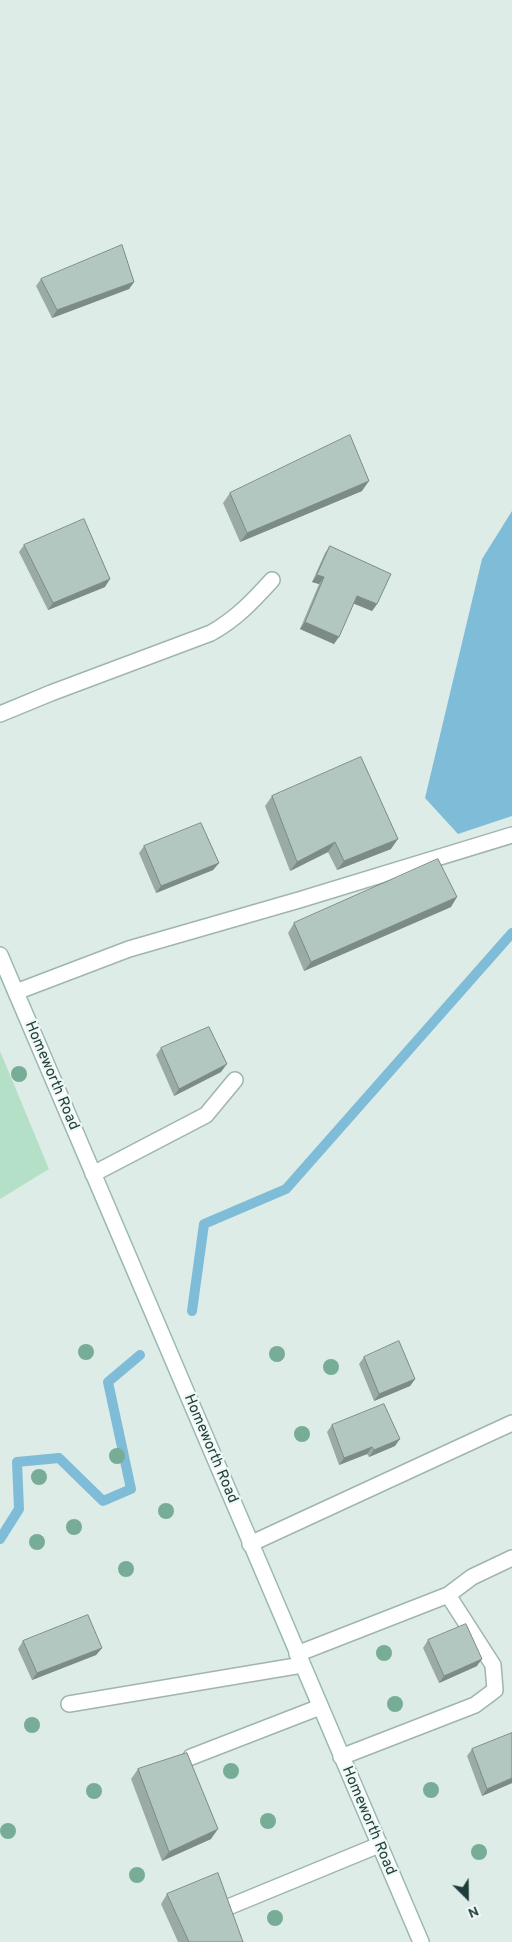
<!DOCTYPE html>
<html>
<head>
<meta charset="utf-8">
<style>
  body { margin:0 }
  #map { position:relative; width:512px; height:1942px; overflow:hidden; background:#deece8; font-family:Overpass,sans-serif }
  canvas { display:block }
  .north { position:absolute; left:442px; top:1872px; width:50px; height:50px; -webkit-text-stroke:4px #eff8f5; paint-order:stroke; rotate:157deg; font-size:14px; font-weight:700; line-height:20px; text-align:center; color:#1d3d3a }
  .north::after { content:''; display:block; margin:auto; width:18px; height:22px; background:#1d3d3a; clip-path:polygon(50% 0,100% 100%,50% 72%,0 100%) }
</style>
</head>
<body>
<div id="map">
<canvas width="512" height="1942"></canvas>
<div class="north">N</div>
</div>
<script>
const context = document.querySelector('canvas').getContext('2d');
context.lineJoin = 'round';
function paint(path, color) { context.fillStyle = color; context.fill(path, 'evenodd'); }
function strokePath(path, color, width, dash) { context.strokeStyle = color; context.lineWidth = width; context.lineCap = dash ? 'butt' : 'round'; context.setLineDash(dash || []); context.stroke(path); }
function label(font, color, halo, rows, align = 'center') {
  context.font = font + ' Overpass,sans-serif'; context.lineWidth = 4.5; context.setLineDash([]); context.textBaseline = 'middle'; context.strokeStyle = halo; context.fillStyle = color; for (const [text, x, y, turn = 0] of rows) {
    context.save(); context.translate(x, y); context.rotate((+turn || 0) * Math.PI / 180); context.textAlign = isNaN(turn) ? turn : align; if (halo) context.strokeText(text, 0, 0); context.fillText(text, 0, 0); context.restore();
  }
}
const green = new Path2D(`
  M0,1051L49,1169L0,1199Z`);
const water = new Path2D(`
  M512,511V816L458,834L425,798L482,559Z`);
const stream = new Path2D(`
  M192,1311L204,1224L286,1189L512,933
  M0,1539L19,1509L17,1462L59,1458L103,1501L131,1489L108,1382L140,1355`);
const lane = new Path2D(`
  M0,714L51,693L211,633C236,619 253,601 272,580
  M16,992L129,949L299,900L512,835
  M93,1174L206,1115L235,1080
  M250,1544L512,1423
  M448,1595L472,1577L512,1558
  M297,1654L448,1595L493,1665L495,1690L475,1705L341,1757
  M69,1704L302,1665
  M191,1757L320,1707
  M221,1910L379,1845`);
const secondary = new Path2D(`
  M0,955L421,1942`);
const trees = [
  [19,1074],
  [86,1352],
  [277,1354],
  [331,1367],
  [302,1434],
  [117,1456],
  [39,1477],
  [166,1511],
  [74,1527],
  [37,1542],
  [126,1569],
  [384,1653],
  [395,1704],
  [32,1725],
  [231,1771],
  [431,1790],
  [94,1791],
  [268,1821],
  [8,1831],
  [479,1852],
  [137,1875],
  [275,1918]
];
const wall = new Path2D(`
  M41,279L134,282L129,289L52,318L36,286Z
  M362,491L240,542L223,503L230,493Z
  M24,545L105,587L48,610L19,552Z
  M330,546L377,604L372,611L354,603L334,644L300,629L319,584L312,582L325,553Z
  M272,796L391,849L337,870L328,852L290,871L265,806Z
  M144,846L219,863L213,870L156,893L139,853Z
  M451,907L304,971L288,933L294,923Z
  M161,1048L221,1072L174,1096L156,1055Z
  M364,1357L415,1379L410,1386L374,1401L359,1364Z
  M332,1425L395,1446L369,1457L367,1454L339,1465L327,1432Z
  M428,1640L477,1666L439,1683L423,1648Z
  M23,1641L102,1648L96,1655L32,1680L18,1649Z
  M472,1749L512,1783L482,1796L467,1756Z
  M138,1769L211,1839L162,1861L131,1779Z
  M167,1894L243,1942H178L161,1904Z`);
const shadedWall = new Path2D(`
  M134,282L129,289L52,318L57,310Z
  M369,481L362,491L240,542L247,533Z
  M317,575L324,577L319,584L312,582Z
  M110,579L105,587L48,610L53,603Z
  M357,596L377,604L372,611L352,603Z
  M305,622L339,637L334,644L300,629Z
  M398,839L391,849L337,870L344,861Z
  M335,842L328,852L290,871L297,862Z
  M219,863L213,870L156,893L161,886Z
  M457,897L451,907L304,971L311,962Z
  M227,1064L221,1072L174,1096L179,1089Z
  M415,1379L410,1386L374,1401L379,1394Z
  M400,1439L395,1446L369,1457L374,1450Z
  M372,1447L367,1454L339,1465L344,1458Z
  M102,1648L96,1655L32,1680L37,1673Z
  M482,1659L477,1666L439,1683L444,1676Z
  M512,1778V1783L482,1796L487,1789Z
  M218,1829L211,1839L162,1861L169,1852Z`);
const building = new Path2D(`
  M122,245L134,282L57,310L41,279Z
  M350,435L369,481L247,533L230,493Z
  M84,519L110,579L53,603L24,545Z
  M330,546L391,574L377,604L357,596L339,637L305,622L324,577L317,575Z
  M361,757L398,839L344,861L335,842L297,862L272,796Z
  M201,823L219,863L161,886L144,846Z
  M438,859L457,897L311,962L294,923Z
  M209,1027L227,1064L179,1089L161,1048Z
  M399,1341L415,1379L379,1394L364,1357Z
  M384,1404L400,1439L374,1450L372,1447L344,1458L332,1425Z
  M88,1615L102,1648L37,1673L23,1641Z
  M466,1624L482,1659L444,1676L428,1640Z
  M512,1733V1778L487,1789L472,1749Z
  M187,1753L218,1829L169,1852L138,1769Z
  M218,1873L243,1942H189L167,1894Z`);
const streetNames = [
  ["Homeworth Road",51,1076,67],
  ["Homeworth Road",210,1449,67],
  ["Homeworth Road",368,1821,67]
];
paint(green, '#b4e0c7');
paint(water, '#7fbcd8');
strokePath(stream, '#7fbcd8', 10);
strokePath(lane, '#a0b4b0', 18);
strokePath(secondary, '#9bb9b3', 18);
strokePath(lane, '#fff', 15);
strokePath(secondary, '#fff', 15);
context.fillStyle = '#77ac96';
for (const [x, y] of trees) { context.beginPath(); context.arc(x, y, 8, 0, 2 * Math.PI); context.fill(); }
paint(wall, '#9aaba6');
paint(shadedWall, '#7d8b87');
paint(building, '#b3c7c1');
strokePath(building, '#7d8b87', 1);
label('15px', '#1d3d3a', '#eff8f5', streetNames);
</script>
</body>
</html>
